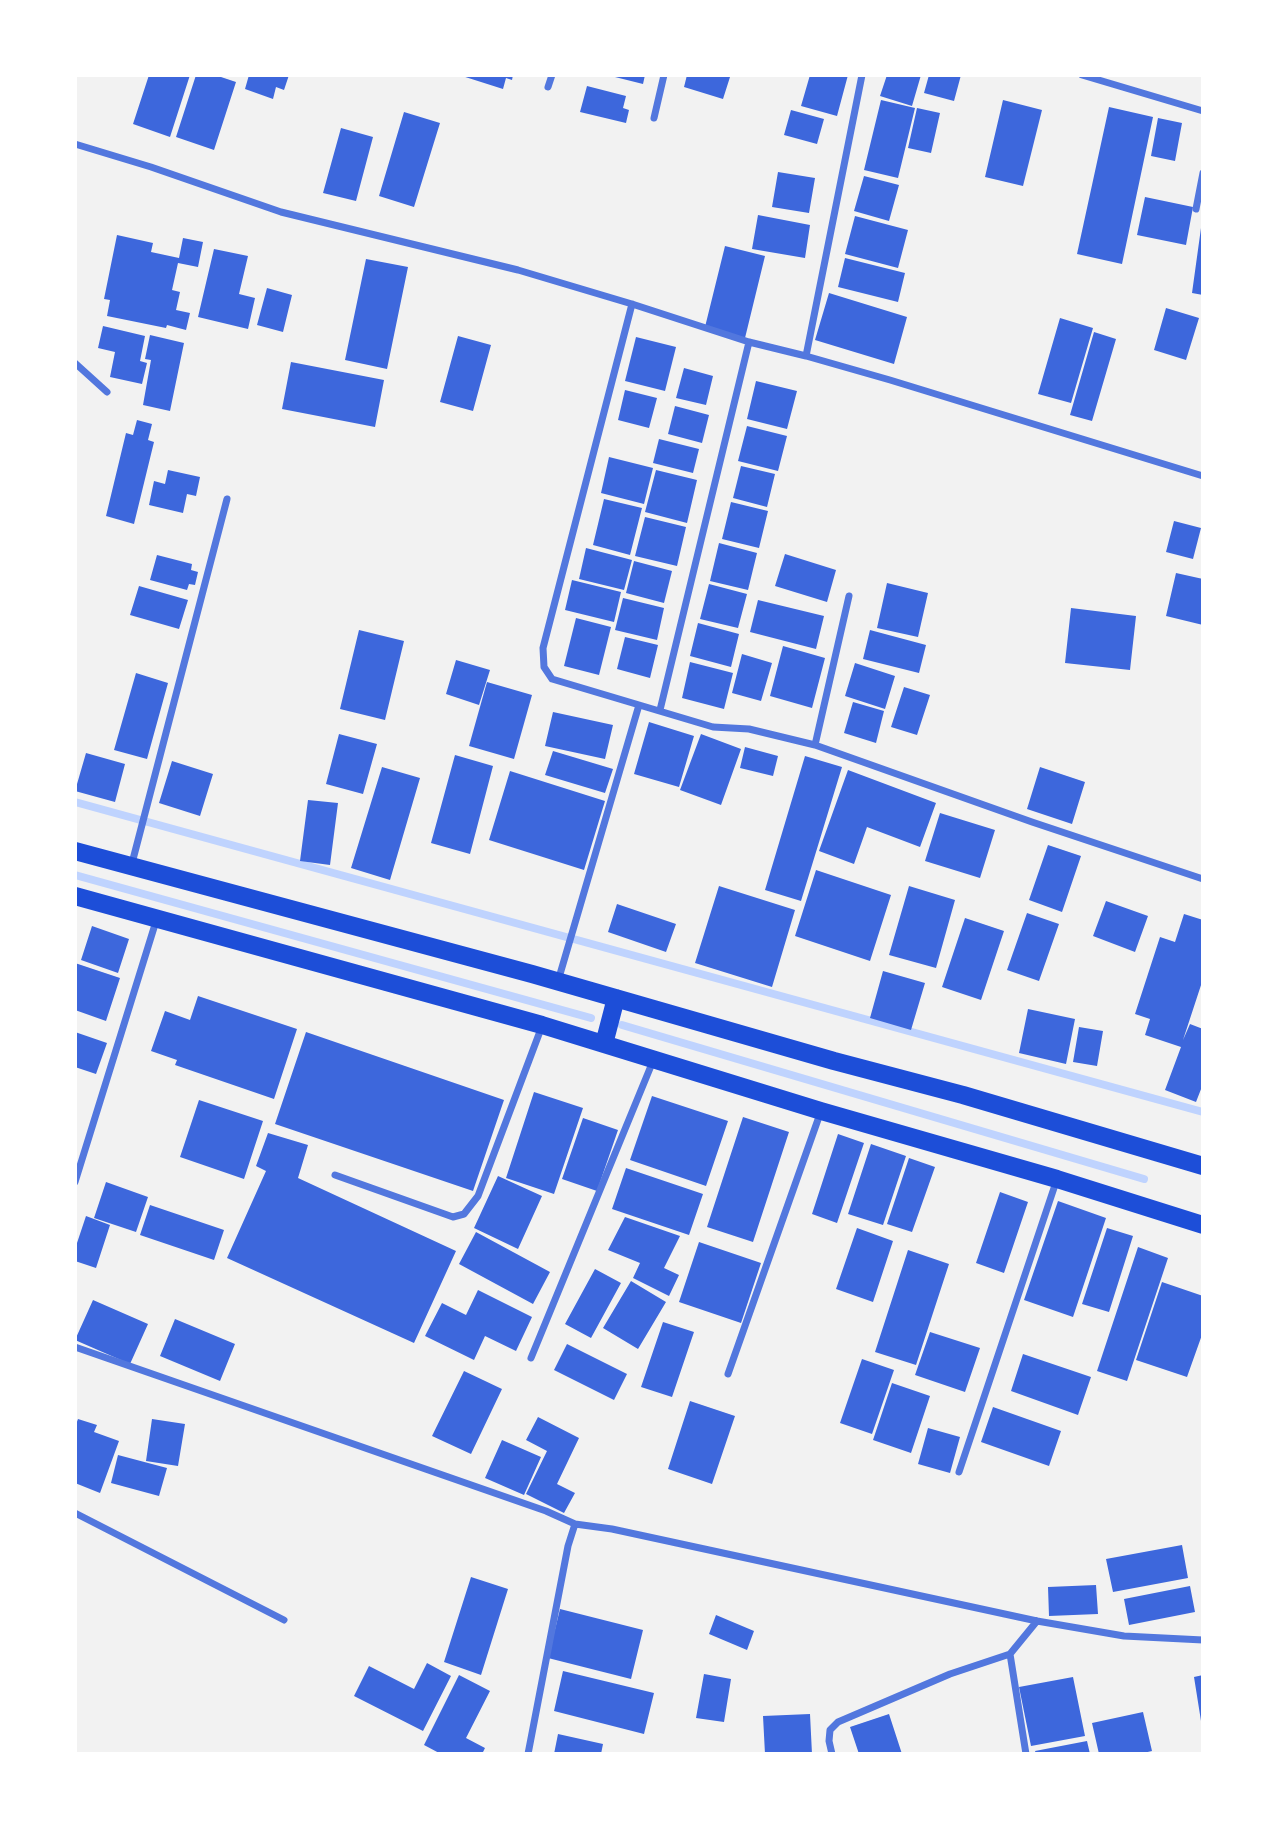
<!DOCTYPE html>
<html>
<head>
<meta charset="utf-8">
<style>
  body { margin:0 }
  #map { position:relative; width:1278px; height:1829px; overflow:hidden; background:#f2f2f2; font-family:"Fira Sans",sans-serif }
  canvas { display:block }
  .frame { position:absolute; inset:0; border:77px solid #fff; pointer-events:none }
</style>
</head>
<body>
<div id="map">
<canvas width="1278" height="1829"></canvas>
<div class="frame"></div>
</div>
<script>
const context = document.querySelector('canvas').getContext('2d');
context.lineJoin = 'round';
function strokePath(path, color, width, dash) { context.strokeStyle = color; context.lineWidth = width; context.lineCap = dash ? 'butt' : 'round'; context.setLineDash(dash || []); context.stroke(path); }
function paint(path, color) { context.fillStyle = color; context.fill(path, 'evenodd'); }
const stream = new Path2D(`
  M75,802L1203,1112
  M75,875L591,1018
  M622,1025L1144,1179`);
const building = new Path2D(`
  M149,75H190L170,137L133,124Z
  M196,75H215L236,82L214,150L176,137Z
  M249,75H289L284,90L276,87L273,99L245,89Z
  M459,75H513L512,80L506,78L503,89Z
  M607,75H645L643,84Z
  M687,75H724L730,77L723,99L684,87Z
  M810,75H848L837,116L801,106Z
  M887,75H921L912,106L880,96Z
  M929,75H961L954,101L924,93Z
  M587,86L626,96L623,108L629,110L626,123L580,112Z
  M881,100L915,108L898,178L864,170Z
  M1003,100L1042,110L1023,186L985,177Z
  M1109,107L1153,117L1122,264L1077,254Z
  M917,108L940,113L931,153L908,148Z
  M791,110L824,119L817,144L784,135Z
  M404,112L440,123L414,207L379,196Z
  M1158,118L1182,123L1175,161L1151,156Z
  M341,128L373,137L356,201L323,193Z
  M778,172L815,178L809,213L772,207Z
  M864,176L899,185L889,221L854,211Z
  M1145,197L1193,207L1186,245L1137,235Z
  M758,215L810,225L805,258L752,249Z
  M855,216L908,230L898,268L845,254Z
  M1201,228L1203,229V295L1192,293Z
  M117,235L153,243L151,252L179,258L183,238L203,242L198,267L178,263L172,290L180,292L176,310L190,313L186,330L167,325L166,328L107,316L110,300L104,299Z
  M725,246L765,256L745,338L705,327Z
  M214,249L248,256L239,294L255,298L248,329L198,317Z
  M845,258L905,273L898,302L838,287Z
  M366,259L408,267L387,369L345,360Z
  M267,288L292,295L283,332L257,325Z
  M829,293L907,317L894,364L815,340Z
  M1166,308L1199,318L1186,360L1154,350Z
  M1060,318L1093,328L1071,403L1038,394Z
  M103,326L145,336L140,361L147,363L142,384L110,377L115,352L98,348Z
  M1094,332L1116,339L1092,421L1070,415Z
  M150,335L184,343L170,411L143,405L151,360L145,359Z
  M458,336L491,345L473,411L440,402Z
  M636,337L676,347L665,391L625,381Z
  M291,362L384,380L375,427L282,409Z
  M684,368L713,376L706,405L676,398Z
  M756,381L797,391L787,429L747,419Z
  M625,390L657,398L649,428L618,420Z
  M675,406L709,415L702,443L668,434Z
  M137,420L152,424L148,440L154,442L134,524L106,516L126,433L133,435Z
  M747,426L787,436L778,471L738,461Z
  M659,439L699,449L693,473L653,463Z
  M609,457L653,468L644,504L601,493Z
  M741,466L775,474L767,507L733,498Z
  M168,470L200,477L196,496L187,494L183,513L149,505L154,481L165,484Z
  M656,470L697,480L687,523L645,512Z
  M604,499L642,508L630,555L593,545Z
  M731,502L768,511L759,548L722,539Z
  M645,517L686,527L677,566L635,556Z
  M1174,521L1201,528L1193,559L1166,552Z
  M719,543L757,553L748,590L710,581Z
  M586,548L632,560L624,590L579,579Z
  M785,554L836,570L827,602L775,586Z
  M157,555L192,564L191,570L198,572L195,585L189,584L187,590L150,580Z
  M634,561L672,571L664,603L626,593Z
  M1176,573L1203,579V625L1166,616Z
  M572,580L621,592L614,622L565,610Z
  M887,583L928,593L918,637L877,628Z
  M709,584L747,594L738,628L700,619Z
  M139,586L188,600L179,629L130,615Z
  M623,598L664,608L657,640L615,630Z
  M758,600L824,616L816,649L750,632Z
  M1071,608L1136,616L1130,670L1065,663Z
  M576,618L611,627L599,675L564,666Z
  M698,623L739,634L731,667L690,656Z
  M359,630L404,641L385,720L340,709Z
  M870,630L926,645L919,673L863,659Z
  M625,637L658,645L650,678L617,669Z
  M783,646L825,658L812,708L770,696Z
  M742,654L772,663L761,701L732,693Z
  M456,660L490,670L479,705L446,694Z
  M690,662L733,673L724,709L682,698Z
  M855,663L895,676L885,709L845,696Z
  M136,673L168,683L147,759L114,750Z
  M487,682L532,695L514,759L469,746Z
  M904,687L930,695L917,735L891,727Z
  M853,702L884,711L876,743L844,733Z
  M553,712L613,725L605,759L545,746Z
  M649,722L694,736L679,787L634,774Z
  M339,734L377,744L363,794L326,784Z
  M701,734L741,749L721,805L680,790Z
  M745,747L778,756L773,776L740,768Z
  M553,751L613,769L605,793L545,775Z
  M86,753L125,764L115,802L75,791Z
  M455,755L493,766L470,854L431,843Z
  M805,756L842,767L801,901L765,890Z
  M172,761L213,774L200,816L159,803Z
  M382,767L420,778L390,880L351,868Z
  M1040,767L1085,782L1072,824L1027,809Z
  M848,770L936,803L920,847L867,827L854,864L819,851Z
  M510,771L605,801L584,870L489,840Z
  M308,800L338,803L330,865L300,861Z
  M940,813L995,830L980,878L925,861Z
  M1048,845L1081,856L1062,912L1029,900Z
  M816,870L891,895L870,961L795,936Z
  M719,886L795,910L772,987L695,963Z
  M909,886L955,900L936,968L889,955Z
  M1106,901L1148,916L1135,952L1093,936Z
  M617,904L676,924L666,952L608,932Z
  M1027,913L1059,924L1039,981L1007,970Z
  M1184,914L1203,920V979L1183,1040L1190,1024L1203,1029V1084L1196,1102L1165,1090L1181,1047L1145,1035L1150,1019L1135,1014L1160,937L1175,942Z
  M965,918L1004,931L981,1000L942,987Z
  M92,926L129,939L118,973L81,960Z
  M75,963L120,978L106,1021L75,1010Z
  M883,971L925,983L911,1030L870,1018Z
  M198,996L297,1029L274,1099L175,1065L177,1060L151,1051L165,1011L190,1020Z
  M1028,1009L1075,1019L1066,1064L1019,1053Z
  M1079,1027L1103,1031L1097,1066L1073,1062Z
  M75,1032L107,1043L96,1074L75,1067Z
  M306,1032L504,1100L473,1191L275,1124Z
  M534,1092L583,1108L554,1194L506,1178Z
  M652,1096L728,1121L706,1186L630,1160Z
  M199,1100L263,1121L244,1179L180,1157Z
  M743,1117L789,1132L753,1242L707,1227Z
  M583,1118L618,1130L597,1191L562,1179Z
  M268,1133L308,1145L298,1178L456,1251L414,1343L227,1258L266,1171L256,1166Z
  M838,1134L864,1143L837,1223L812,1214Z
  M871,1144L906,1156L883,1225L848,1214Z
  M909,1158L935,1167L912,1232L887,1224Z
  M626,1168L703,1194L689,1235L612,1209Z
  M498,1176L542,1196L518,1249L474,1228Z
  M106,1182L148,1197L136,1232L94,1218Z
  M1000,1192L1028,1202L1004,1273L976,1263Z
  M1058,1201L1106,1218L1073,1317L1024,1300Z
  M150,1205L224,1230L214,1260L140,1235Z
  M86,1216L110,1225L96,1268L75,1261V1249Z
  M625,1217L680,1236L664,1268L679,1275L669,1296L633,1278L640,1263L608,1250Z
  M857,1228L893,1241L873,1302L836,1289Z
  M1107,1228L1133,1236L1109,1312L1082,1304Z
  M476,1232L550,1272L533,1304L459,1264Z
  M699,1242L761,1263L741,1323L679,1302Z
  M1138,1247L1168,1258L1127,1381L1097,1371Z
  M908,1250L949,1264L916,1365L875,1352Z
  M595,1269L621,1283L591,1338L565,1324Z
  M631,1281L666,1302L638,1349L603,1328Z
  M1162,1282L1203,1296V1332L1187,1377L1136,1360Z
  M478,1290L532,1317L516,1351L485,1336L474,1360L425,1336L442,1303L466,1315Z
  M93,1300L148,1324L130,1364L75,1340Z
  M175,1319L235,1344L220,1381L160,1356Z
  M663,1322L694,1332L672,1397L641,1387Z
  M930,1332L980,1348L965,1392L915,1375Z
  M567,1344L627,1374L614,1400L554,1370Z
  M1023,1354L1091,1377L1078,1415L1011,1391Z
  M862,1359L894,1370L872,1434L840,1423Z
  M464,1371L502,1389L471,1454L432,1436Z
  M892,1383L930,1396L911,1453L873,1440Z
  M690,1401L735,1416L712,1484L668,1469Z
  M993,1407L1061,1431L1049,1466L981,1442Z
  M538,1417L579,1438L557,1484L575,1493L564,1513L526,1494L547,1451L526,1440Z
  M78,1419L97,1425L94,1432L119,1441L100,1493L75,1483V1427Z
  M152,1419L185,1424L178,1466L146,1461Z
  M928,1428L960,1437L950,1473L918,1464Z
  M502,1440L541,1457L524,1495L485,1478Z
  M118,1455L167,1468L159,1496L111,1483Z
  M1182,1545L1188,1578L1113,1592L1106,1559Z
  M471,1577L508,1589L481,1675L444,1662Z
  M1096,1585L1098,1614L1049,1616L1048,1587Z
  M1190,1586L1195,1612L1129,1625L1124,1599Z
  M560,1609L643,1630L631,1679L548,1658Z
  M716,1615L754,1631L747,1650L709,1634Z
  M427,1663L451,1676L423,1731L354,1696L369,1666L414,1689Z
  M563,1671L654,1693L644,1734L554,1711Z
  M704,1674L731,1679L724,1722L696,1718Z
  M459,1675L490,1691L466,1738L485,1748L482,1754H441L424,1745Z
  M1203,1675V1721H1201L1194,1677Z
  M1073,1677L1085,1736L1031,1746L1019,1687Z
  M1143,1712L1152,1751L1139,1754H1099L1092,1723Z
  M810,1714L812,1754H765L763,1716Z
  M889,1714L902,1754H859L850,1727Z
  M558,1734L603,1744L601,1754H554Z
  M1087,1741L1090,1754H1036L1035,1751Z`);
const minor = new Path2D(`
  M1082,75L1203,111
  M548,87L552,75
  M654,118L664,75
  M75,144L151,167L281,212L518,270L632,304L749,342L806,356L890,380L1203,476
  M1196,209L1203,173
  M632,304L543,648L544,667L552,679L713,727L749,729L815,745L1032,822L1203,879
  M806,356L862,75
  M75,363L107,392
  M660,710L749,342
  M815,745L849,596
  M131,867L227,499
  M558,981L639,705
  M335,1175L453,1217L464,1214L478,1196L542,1026
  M75,1182L157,918
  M75,1347L546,1511L575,1524
  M531,1358L653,1061
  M728,1374L821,1111
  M959,1472L1057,1179
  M75,1513L284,1620
  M528,1754L568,1546L575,1524L612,1529L1037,1621L1124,1636L1203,1640
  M832,1754L829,1741L830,1730L838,1722L950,1674L1010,1654
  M1026,1754L1010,1654L1037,1621`);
const primary = new Path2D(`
  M75,851L532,974L834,1061L963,1095L1203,1166
  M75,896L542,1025L821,1111L1057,1179L1203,1225
  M604,1044L616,998`);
strokePath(stream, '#bfd3fe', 8);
paint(building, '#3d67dc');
strokePath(minor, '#5277de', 7);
strokePath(primary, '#1d4ed8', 18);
</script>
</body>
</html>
